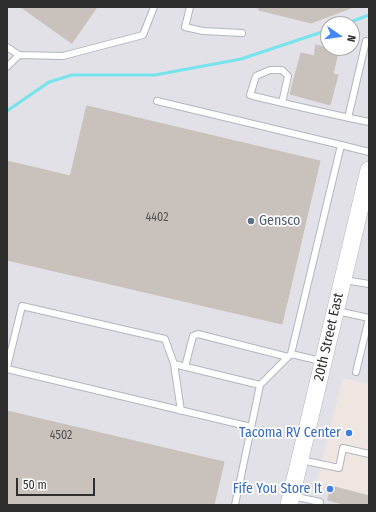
<!DOCTYPE html>
<html>
<head>
<meta charset="utf-8">
<style>
  body { margin:0 }
  #map { position:relative; width:376px; height:512px; overflow:hidden; background:#efe6e1; font-family:"Fira Sans Condensed",sans-serif }
  canvas { display:block }
  .frame { position:absolute; inset:0; border:8px solid #2e2e2e; pointer-events:none }
  .north { position:absolute; left:320px; top:16px; width:40px; height:40px; box-sizing:border-box; background:#fff; border:1px solid #ababab; border-radius:50%; rotate:103deg; font-size:11px; font-weight:700; line-height:16px; text-align:center; color:#2e2e2e }
  .north::after { content:''; display:block; margin:auto; width:14px; height:18px; background:#4687f7; clip-path:polygon(50% 0,100% 100%,50% 72%,0 100%) }
  .scale { position:absolute; left:16px; top:478px; width:79px; height:18px; box-sizing:border-box; border:2px solid #2e2e2e; border-top:0; padding-left:5px; font-size:12px; line-height:14px; white-space:nowrap; color:#2e2e2e; -webkit-text-stroke:3px #fff; paint-order:stroke }
</style>
</head>
<body>
<div id="map">
<canvas width="376" height="512"></canvas>
<div class="frame"></div>
<div class="north">N</div>
<div class="scale">50 m</div>
</div>
<script>
const context = document.querySelector('canvas').getContext('2d');
context.lineJoin = 'round';
function paint(path, color) { context.fillStyle = color; context.fill(path, 'evenodd'); }
function strokePath(path, color, width, dash) { context.strokeStyle = color; context.lineWidth = width; context.lineCap = dash ? 'butt' : 'round'; context.setLineDash(dash || []); context.stroke(path); }
function label(font, color, halo, rows, align = 'center') {
  context.font = font + ' "Fira Sans Condensed",sans-serif'; context.lineWidth = 3.5; context.setLineDash([]); context.textBaseline = 'middle'; context.strokeStyle = halo; context.fillStyle = color; for (const [text, x, y, turn = 0] of rows) {
    context.save(); context.translate(x, y); context.rotate((+turn || 0) * Math.PI / 180); context.textAlign = isNaN(turn) ? turn : align; if (halo) context.strokeText(text, 0, 0); context.fillText(text, 0, 0); context.restore();
  }
}
const industrial = new Path2D(`
  M7,7H369V384L343,378L311,505H7ZM328,24H352V48H328Z
  M318,482L369,495V505H312Z`);
const stream = new Path2D(`
  M345,24L369,15
  M7,111L49,82L72,75H155L241,59L328,30`);
const building = new Path2D(`
  M21,7H97L72,43Z
  M259,7H350L351,8L311,23L259,10Z
  M316,45L328,48H339L333,74L338,75L330,105L290,94L301,53L314,56Z
  M87,106L320,161L282,324L7,260V161L70,176Z
  M7,411L224,462L214,505H7Z
  M331,486L369,496V505H346L328,500Z`);
const service = new Path2D(`
  M190,7L185,27L203,31L242,33
  M7,47L19,55L63,56L143,35L154,7
  M7,67L19,55
  M157,101L341,145
  M282,103L288,76L282,70H270L256,76L250,95L253,96C291,105 330,114 369,122
  M348,118L366,41
  M344,280L369,284
  M337,311L369,318
  M321,361L291,354L341,145L369,152
  M174,364L260,385
  M7,367L22,306L165,339L174,364L181,411
  M185,367L193,336L198,334L288,357
  M7,369L251,427
  M356,372L369,318
  M301,460L339,468L343,448L369,454
  M292,496L320,502V505
  M235,505L260,385L291,354`);
const secondary = new Path2D(`
  M289,505L369,170`);
const markers = [
  [251,221,4,"#5c6f8a"],
  [349,433,4,"#3f7fe0"],
  [330,489,4,"#3f7fe0"]
];
const numberNames = [
  ["4402",157,218],
  ["4502",61,436]
];
const serviceNames = [
  ["Gensco",259,221]
];
const streetNames = [
  ["20th Street East",329,337,-77]
];
const shopNames = [
  ["Tacoma RV Center",341,433],
  ["Fife You Store It",322,489]
];
paint(industrial, '#e2e1e8');
strokePath(stream, '#77e3ed', 3);
paint(building, '#c8c1bc');
strokePath(building, '#cac2ba', 1);
strokePath(service, '#b1b6be', 8);
strokePath(secondary, '#b1b6be', 18);
strokePath(service, '#fff', 6);
strokePath(secondary, '#fff', 17);
for (const [x, y, r, color] of markers) { const dot = new Path2D(); dot.arc(x, y, r, 0, 2 * Math.PI); context.fillStyle = color; context.fill(dot); strokePath(dot, '#fff', 1.5); }
label('12px', '#545352', null, numberNames);
label('14px', '#4e5e75', '#fff', serviceNames, 'left');
label('14px', '#2e2e2e', '#fff', streetNames);
label('14px', '#366cbe', '#fff', shopNames, 'right');
</script>
</body>
</html>
